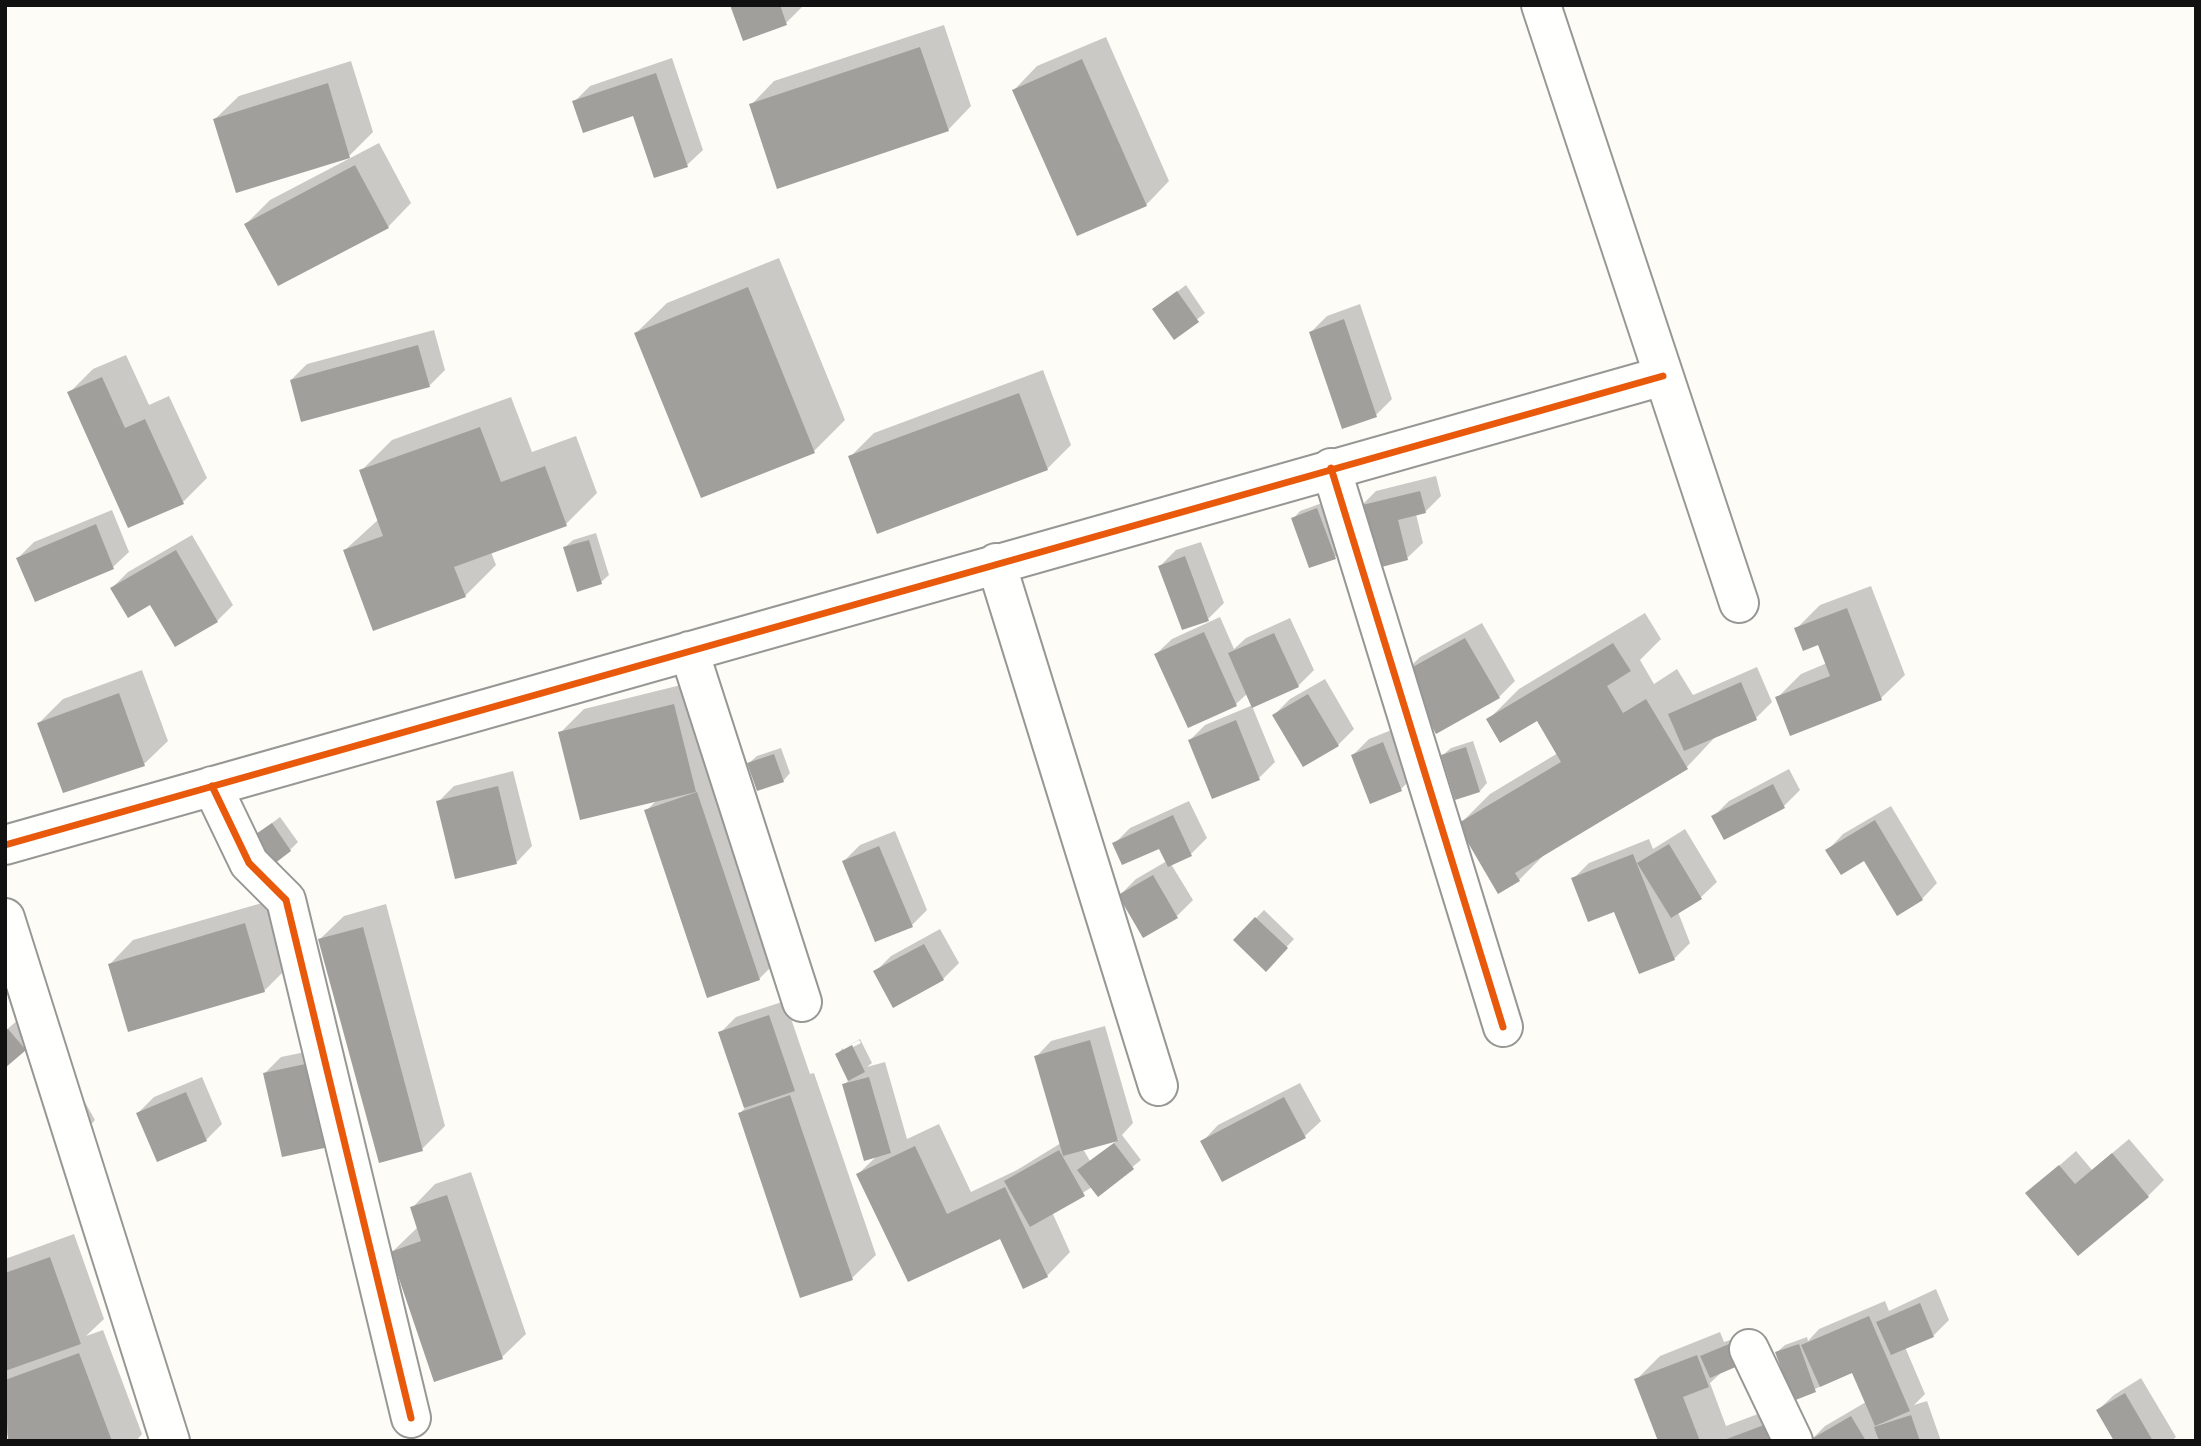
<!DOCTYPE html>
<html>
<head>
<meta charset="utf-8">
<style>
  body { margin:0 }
  #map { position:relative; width:2201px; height:1446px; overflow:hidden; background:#fdfcf7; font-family:"Noto Serif",serif }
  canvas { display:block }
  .frame { position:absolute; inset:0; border:7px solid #111; pointer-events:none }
</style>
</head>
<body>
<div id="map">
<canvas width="2201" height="1446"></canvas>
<div class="frame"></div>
</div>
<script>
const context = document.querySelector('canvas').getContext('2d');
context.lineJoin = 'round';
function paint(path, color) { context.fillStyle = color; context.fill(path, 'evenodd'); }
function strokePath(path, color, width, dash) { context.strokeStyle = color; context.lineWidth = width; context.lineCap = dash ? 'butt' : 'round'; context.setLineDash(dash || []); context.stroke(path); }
const shadow = new Path2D(`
  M732,5H801L802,7L786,23Z
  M944,25L971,106L948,130L751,105L774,81Z
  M1106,37L1169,181L1146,205L1014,90L1037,66Z
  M672,58L703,150L687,165L634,114L574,102L590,86Z
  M351,61L373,132L349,156L215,119L239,96Z
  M379,143L411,203L388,227L246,224L270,200Z
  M779,258L845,420L814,451L636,333L667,303Z
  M1186,285L1205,313L1174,338L1154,309Z
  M1360,304L1392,399L1376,415L1311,332L1327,316Z
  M434,330L445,370L429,386L291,380L307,364Z
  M126,355L149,405L169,396L207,478L183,502L69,393L93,369Z
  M1043,370L1071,445L1047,469L850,457L874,433Z
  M511,397L532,452L576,436L597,493L566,524L491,552L496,565L465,596L345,550L379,519L361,471L392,440Z
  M1436,476L1441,496L1425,512L1416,514L1423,543L1407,558L1360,507L1376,491Z
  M1325,502L1342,549L1335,557L1293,519L1300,511Z
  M112,510L129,552L113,567L18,558L34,542Z
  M596,533L609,575L601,582L565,547L573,540Z
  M192,535L233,605L217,621L150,603L112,588L128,572Z
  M1201,542L1224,603L1208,619L1160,566L1176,550Z
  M1871,586L1905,675L1881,698H1777L1801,674L1827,663L1819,642L1796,629L1820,605Z
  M1645,613L1661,639L1640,660L1654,684L1677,669L1693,695L1757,667L1772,702L1756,718L1717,735L1687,767L1547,852L1519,880L1459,825L1490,794L1558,753L1537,719L1488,720L1519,689Z
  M1220,617L1234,649L1246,638L1290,618L1314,670L1298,686L1252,706L1275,762L1259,778L1190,740L1205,725L1253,705L1248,693L1236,704L1189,726L1156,654L1172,639Z
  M1482,623L1515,681L1499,697L1404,673L1420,657Z
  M142,670L168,741L144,764L39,723L63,699Z
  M1325,679L1354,729L1338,745L1274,715L1290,699Z
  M697,681L783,955L759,979L646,811L657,800L560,733L584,709Z
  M1399,727L1417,773L1401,789L1371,801L1353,755L1369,739Z
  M1473,741L1487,783L1480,791L1443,755L1451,748Z
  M781,748L790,773L783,781L749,763L757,756Z
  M1789,769L1800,790L1784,806L1725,838L1713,817L1729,801Z
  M513,771L532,846L517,862L438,802L454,786Z
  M1189,801L1207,838L1191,854L1171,864L1193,900L1177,916L1120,895L1136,879L1167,861L1160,846L1114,844L1130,828Z
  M1891,806L1937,883L1922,899L1865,859L1828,850L1843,834Z
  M280,817L298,842L290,850L252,838Z
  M1685,829L1717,882L1701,897L1678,912L1690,943L1674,959L1573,879L1589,863L1649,839L1653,849Z
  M895,831L927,910L912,925L844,861L860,845Z
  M269,901L288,967L264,991L110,964L133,940Z
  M386,904L445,1126L422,1149L320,939L344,916Z
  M1264,910L1294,939L1266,969L1235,940Z
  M940,929L959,963L943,979L875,972L891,956Z
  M785,1001L810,1074L814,1073L876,1255L852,1278L740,1113L745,1108L720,1033L736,1017Z
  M25,1014L41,1033L5,1066V1031Z
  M1105,1026L1133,1123L1122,1135L1141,1160L1098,1195L1092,1187L1052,1212L1070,1252L1047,1276L1001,1237L908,1280L858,1174L877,1156L844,1085L849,1080L837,1055L843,1048V1052L861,1043L859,1040L844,1048L860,1039L872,1063L867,1067L885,1062L907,1139L939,1124L971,1192L1017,1170L1061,1143L1036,1057L1051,1041ZM1119,1139L1090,1161L1083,1149Z
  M325,1048L284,1155L265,1073L281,1057Z
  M202,1077L222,1124L206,1140L138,1113L154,1097Z
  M1300,1083L1321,1121L1305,1136L1203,1141L1218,1125Z
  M82,1097L95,1120L88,1128L65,1107Z
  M2129,1139L2164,1180L2148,1196L2028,1193L2076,1151L2092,1170Z
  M471,1172L526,1334L502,1357L392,1252L418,1227L412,1208L435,1184Z
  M74,1234L104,1319L86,1336L103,1330L142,1434L136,1441H10L5,1429V1372L10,1367L5,1369V1259Z
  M1936,1289L1949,1320L1933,1336L1905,1347L1925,1394L1914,1405L1927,1401L1941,1441H1881L1879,1437L1876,1441H1810L1825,1426L1866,1402L1853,1371L1794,1399L1777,1352L1785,1345L1807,1337L1808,1341L1819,1329L1885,1301L1889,1311Z
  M1720,1332L1724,1342L1737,1338L1723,1371L1710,1383L1726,1426L1787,1403L1796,1441H1659L1636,1380L1660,1356Z
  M2141,1378L2176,1437L2171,1441H2116L2098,1410L2114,1395Z`);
const building = new Path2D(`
  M730,5H780L787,25L743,41Z
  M920,47L949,131L777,189L749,104Z
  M1082,59L1147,206L1077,236L1012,90Z
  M656,73L688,167L654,178L633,116L583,133L572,101Z
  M328,83L350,158L236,193L213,119Z
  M355,165L389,228L278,286L244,224Z
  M748,287L815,453L701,498L634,333Z
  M1177,291L1199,322L1174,340L1152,309Z
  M1344,319L1377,417L1342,429L1309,332Z
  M418,345L430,387L301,422L290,380Z
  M102,377L125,428L145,419L184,504L128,528L67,392Z
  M1019,393L1048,470L877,534L848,456Z
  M480,427L501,482L545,466L567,526L454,567L466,597L373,631L343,550L383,536L359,470Z
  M1420,491L1426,513L1398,520L1408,560L1374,569L1358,506Z
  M1317,508L1336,559L1309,568L1291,518Z
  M96,524L114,569L35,602L16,558Z
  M589,540L602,584L577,592L563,547Z
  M176,550L218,622L175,647L150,605L128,618L110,588Z
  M1185,556L1209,621L1182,630L1158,566Z
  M1847,608L1882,700L1790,736L1775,697L1830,676L1818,645L1803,651L1794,628Z
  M1204,632L1237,706L1188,728L1154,654Z
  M1274,633L1299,687L1252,708L1228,653Z
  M1465,638L1500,698L1436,734L1402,673Z
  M1613,643L1631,671L1607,686L1623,713L1646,699L1688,769L1515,873L1520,881L1498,894L1457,824L1561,762L1537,721L1500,743L1486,719Z
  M1741,682L1757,720L1684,751L1668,714Z
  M119,693L145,766L63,793L37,723Z
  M1308,694L1339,746L1303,767L1272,715Z
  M674,704L696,792L580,820L558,732Z
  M1236,720L1260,780L1212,799L1188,740Z
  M1383,742L1402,791L1370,804L1351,755Z
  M1466,747L1480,792L1455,800L1441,755Z
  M774,754L784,782L757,791L747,763Z
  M1773,784L1785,808L1724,840L1711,816Z
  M498,786L517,864L455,879L436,801Z
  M697,792L760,980L707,998L644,810Z
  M1173,815L1192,856L1168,867L1159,849L1122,865L1112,843Z
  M1875,820L1923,900L1897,916L1864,861L1841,875L1825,850Z
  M272,823L291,851L270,867L250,838Z
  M1669,844L1702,899L1671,918L1637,863Z
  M879,846L913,927L875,942L842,861Z
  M1633,854L1675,960L1639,974L1614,912L1588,922L1571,878Z
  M1153,875L1178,918L1143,938L1118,895Z
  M1255,917L1288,948L1266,972L1233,940Z
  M245,923L265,992L128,1032L108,964Z
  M363,927L423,1151L379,1163L318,939Z
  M924,944L944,980L893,1008L873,971Z
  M769,1015L795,1091L744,1108L718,1032Z
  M8,1029L26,1050L5,1068V1031Z
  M1090,1040L1118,1141L1063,1156L1034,1056Z
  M852,1045L865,1072L848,1081L835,1054Z
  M310,1063L329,1147L282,1157L263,1073Z
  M869,1077L891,1153L864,1161L842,1084Z
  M186,1092L207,1141L157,1162L136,1113Z
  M790,1095L853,1280L800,1298L738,1113Z
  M1284,1097L1306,1138L1222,1182L1200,1141Z
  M1114,1143L1134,1169L1098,1197L1077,1170Z
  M915,1146L947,1214L1005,1187L1048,1277L1023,1289L1000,1239L908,1282L856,1174Z
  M1059,1150L1085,1196L1030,1227L1004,1181Z
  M2112,1153L2149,1197L2078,1256L2025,1193L2059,1165L2075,1184Z
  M447,1195L503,1359L434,1382L390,1252L421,1241L410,1207Z
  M50,1257L81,1344L5,1371V1273Z
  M1920,1303L1934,1337L1891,1355L1876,1322Z
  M1869,1316L1910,1411L1875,1426L1852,1373L1820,1387L1801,1345Z
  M1729,1344L1738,1366L1710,1378L1700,1356Z
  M1799,1344L1816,1392L1793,1401L1775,1352Z
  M79,1353L112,1441H8L5,1380Z
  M1697,1355L1709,1387L1683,1397L1700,1441H1658L1634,1379Z
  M2125,1393L2153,1441H2114L2096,1410Z
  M1911,1415L1920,1441H1879L1874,1427Z
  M1851,1416L1866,1441H1808Z
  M1764,1425L1770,1441H1724V1440Z`);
const minor = new Path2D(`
  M1541,5L1739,603
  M1331,468L1503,1027
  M996,563L1158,1086
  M689,651L802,1002
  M212,786L249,863L286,900L411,1418
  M5,845L1663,376
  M5,918L170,1441
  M1749,1349L1793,1441`);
const cycleway = new Path2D(`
  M1331,468L1503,1027
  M212,786L249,863L286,900L411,1418
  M5,845L1663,376`);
paint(shadow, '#0003');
paint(building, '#a19f9c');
strokePath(minor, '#979795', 42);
strokePath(minor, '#fffffe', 38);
strokePath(cycleway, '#e8590c', 7);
</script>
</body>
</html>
